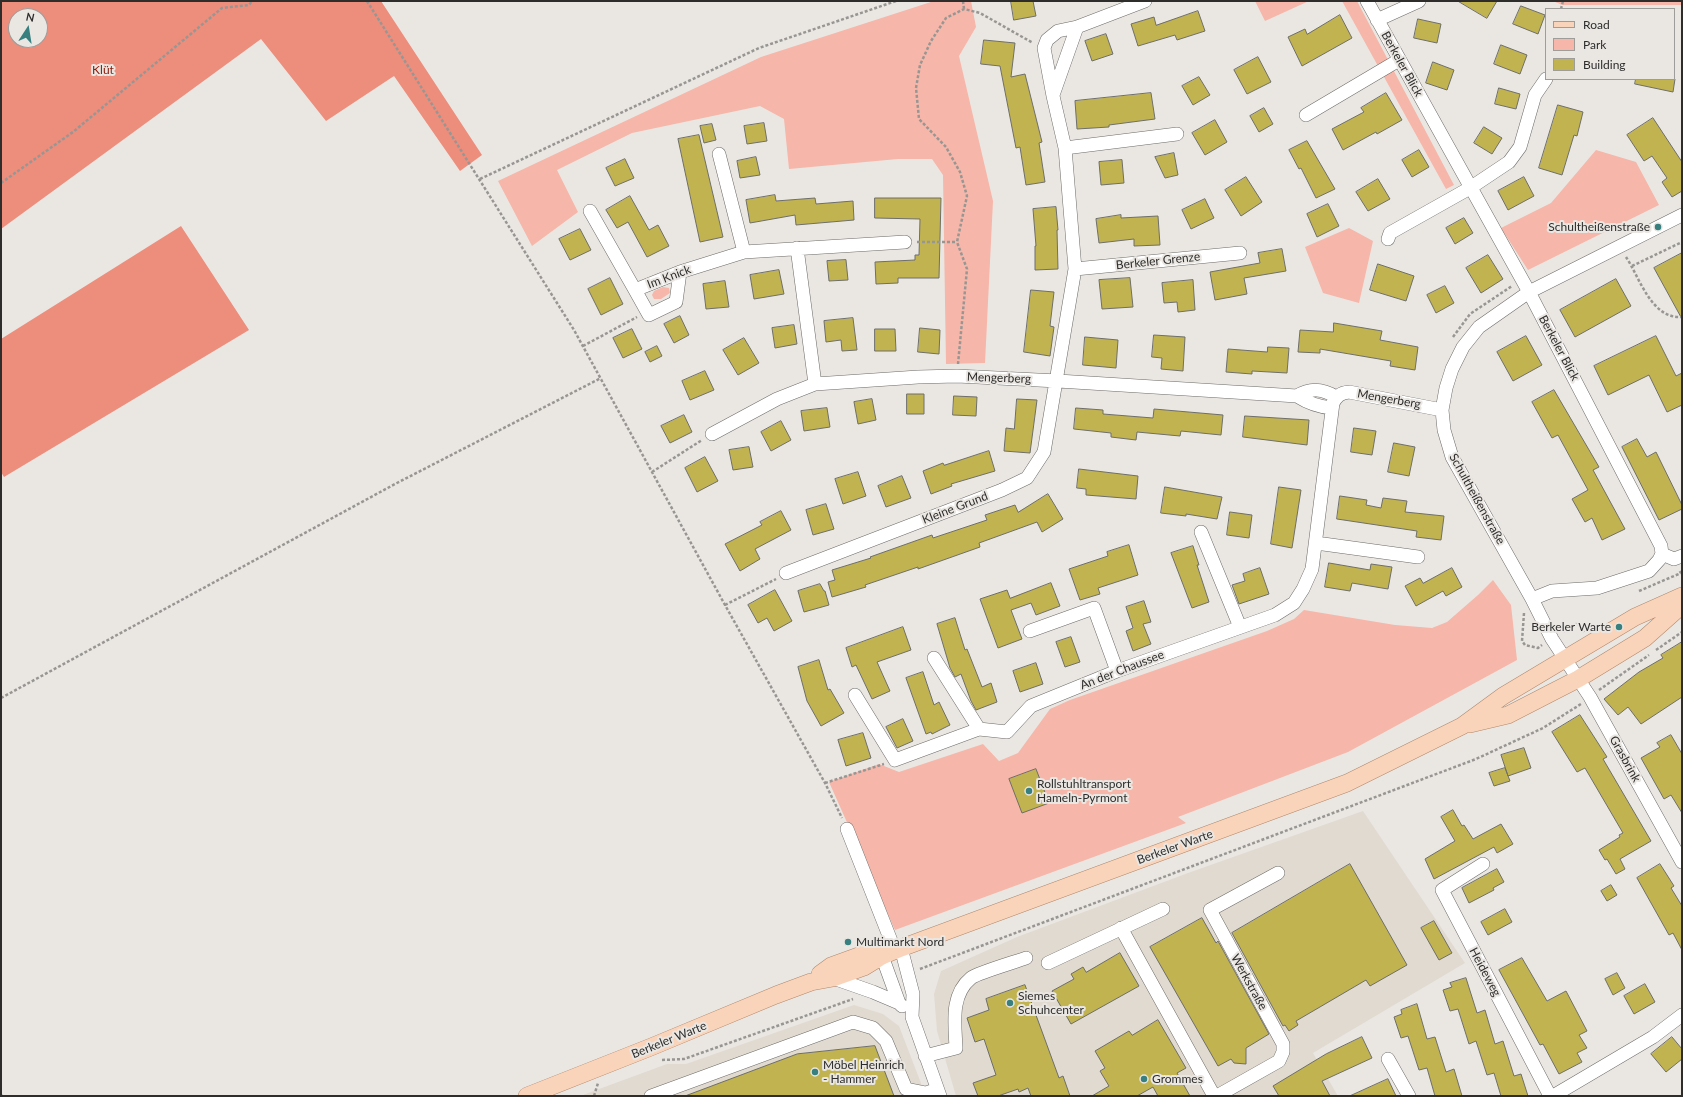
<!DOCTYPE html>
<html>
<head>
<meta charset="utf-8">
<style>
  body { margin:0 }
  #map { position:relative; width:1683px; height:1097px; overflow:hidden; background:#eae7e3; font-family:Lato,sans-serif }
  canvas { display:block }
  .frame { position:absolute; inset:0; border:2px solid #2e2d2c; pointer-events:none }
  .legend { position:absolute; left:1545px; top:8px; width:130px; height:72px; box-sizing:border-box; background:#eae7e3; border:1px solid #9f9d9a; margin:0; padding:5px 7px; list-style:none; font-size:12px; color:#2e2d2c }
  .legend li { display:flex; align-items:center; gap:8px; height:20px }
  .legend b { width:20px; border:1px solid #9f9d9a }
  .north { position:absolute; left:8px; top:8px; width:40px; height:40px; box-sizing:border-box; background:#eae7e3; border:1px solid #9f9d9a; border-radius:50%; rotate:12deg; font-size:11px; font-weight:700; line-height:16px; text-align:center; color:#2e2d2c }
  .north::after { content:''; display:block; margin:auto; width:14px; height:18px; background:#37807f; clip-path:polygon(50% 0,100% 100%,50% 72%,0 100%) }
</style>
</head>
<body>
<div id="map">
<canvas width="1683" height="1097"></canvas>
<div class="frame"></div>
<ul class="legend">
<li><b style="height:5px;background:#fad4ba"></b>Road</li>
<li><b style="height:11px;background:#f6b6a9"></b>Park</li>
<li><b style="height:11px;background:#c1b350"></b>Building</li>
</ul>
<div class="north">N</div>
</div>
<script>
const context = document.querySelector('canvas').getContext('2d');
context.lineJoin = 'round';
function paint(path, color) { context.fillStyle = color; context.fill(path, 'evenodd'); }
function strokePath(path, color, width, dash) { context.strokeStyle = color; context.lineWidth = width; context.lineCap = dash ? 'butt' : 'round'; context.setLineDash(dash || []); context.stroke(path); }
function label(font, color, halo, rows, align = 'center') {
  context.font = font + ' Lato,sans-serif'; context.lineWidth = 4; context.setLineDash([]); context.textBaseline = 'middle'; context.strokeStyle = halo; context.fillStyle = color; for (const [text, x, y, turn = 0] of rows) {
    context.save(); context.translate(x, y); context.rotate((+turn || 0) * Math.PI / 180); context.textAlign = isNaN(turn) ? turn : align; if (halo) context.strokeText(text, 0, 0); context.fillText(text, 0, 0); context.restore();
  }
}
const built = new Path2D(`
  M1363,811L1465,963L1313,1053L1338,1096H956L937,1031L934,994L941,971L1017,937L1188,873Z
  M854,1005L883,1014L899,1026L926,1096H580L667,1064H686Z`);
const green = new Path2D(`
  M934,1H971L976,27L959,56L993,201L985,363L946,364L943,175L932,159H898L789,169L784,119L760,106L632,133L557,170L578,212L532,246L498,181L761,57Z
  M1255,1H1309L1265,21Z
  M1342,1H1357L1454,185L1446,189Z
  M1553,1H1682V5H1562Z
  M1596,150L1636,162L1659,205L1528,270L1501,228L1551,203Z
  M1349,228L1373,241L1359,303L1323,293L1305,247Z
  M663,287L669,288L670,293L661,299H654L652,295L654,291Z
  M1493,580L1511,605L1517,660L1348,752L1178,817L1186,823L895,930L829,782L879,764L899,772L983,744L999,761L1018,753L1050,709L1070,700L1267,631L1294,619L1304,610L1395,625L1432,628L1447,622L1478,595Z`);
const forest = new Path2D(`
  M1,1H381L482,155L460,171L394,76L326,121L261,39L1,229ZM16,16H40V40H16Z
  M181,226L249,330L4,477L1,472V339Z`);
const building = new Path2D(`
  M1011,1H1033L1036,16L1014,20Z
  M1458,1H1497L1487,18Z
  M1521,6L1545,15L1538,34L1513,24Z
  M1198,11L1205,31L1177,40L1175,35L1138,46L1131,24L1154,17L1156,25Z
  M1340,15L1352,38L1302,66L1288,37L1305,29L1307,34Z
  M1418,19L1441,24L1437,43L1414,38Z
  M1106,34L1113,54L1092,61L1085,41Z
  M984,40L1015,43L1011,77L1025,74L1042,142L1039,143L1045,182L1026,185L1020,147L1016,148L1000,66L981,64Z
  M1501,45L1527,55L1520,74L1494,64Z
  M1258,57L1271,82L1247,94L1234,70Z
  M1433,62L1454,70L1447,90L1426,83Z
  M1199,77L1210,95L1193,105L1182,86Z
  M1636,79H1675L1673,92L1635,84Z
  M1499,88L1520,94L1516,109L1495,104Z
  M1151,93L1155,119L1109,125V127L1077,129L1075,101Z
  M1386,93L1402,120L1377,134L1376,132L1343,150L1332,129L1364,112L1361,108Z
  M1558,105L1583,112L1577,136L1574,135L1562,175L1539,168Z
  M1264,108L1273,124L1259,132L1250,116Z
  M1653,118L1682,162V191L1672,197L1662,182L1667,178L1652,156L1644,161L1627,135Z
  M1215,120L1227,142L1205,155L1192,133Z
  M764,123L767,141L747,144L744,126Z
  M712,124L716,140L704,143L700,126Z
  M1484,127L1502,138L1492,154L1474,143Z
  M699,135L723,237L700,242L678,139Z
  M1307,141L1335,189L1316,198L1301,168L1299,169L1289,150Z
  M1419,150L1429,167L1412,177L1402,160Z
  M1174,153L1178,175L1165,178L1155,157Z
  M756,157L760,175L740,178L737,161Z
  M625,159L634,178L615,186L606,168Z
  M1122,160L1124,183L1101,185L1099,162Z
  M1246,177L1262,202L1241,216L1225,190Z
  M1524,177L1534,196L1508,210L1498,191Z
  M1378,179L1390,199L1368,211L1356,192Z
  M775,195L776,201L815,198L816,204L853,201L854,220L796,225L795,215L750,223L746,200Z
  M630,196L649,230L658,225L669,246L647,257L628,222L617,228L606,210Z
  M875,198H941L939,278H898V283L876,284L875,262L915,260V255H919L920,219L875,218Z
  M1205,199L1214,218L1191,229L1182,210Z
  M1328,204L1339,226L1317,237L1307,214Z
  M1056,207L1058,230H1057L1058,269L1035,270V246H1036L1033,209Z
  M1121,215V218L1158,216L1160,245L1134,246V239L1099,243L1096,219Z
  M1464,218L1473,233L1455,244L1446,228Z
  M580,229L591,250L570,260L559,239Z
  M1282,249L1286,271L1244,278L1247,294L1215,300L1210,272L1260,263L1258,253Z
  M1682,253V319L1654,268Z
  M1488,255L1503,279L1481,293L1466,268Z
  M846,260L848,280L829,281L827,261Z
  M1378,264L1414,276L1406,301L1370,290Z
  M779,270L784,294L754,299L750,275Z
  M610,278L623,304L601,315L588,289Z
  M1130,278L1133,307L1102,309L1099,280Z
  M1616,279L1631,306L1575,337L1560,310Z
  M1193,280L1195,310L1178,312L1177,302L1164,303L1162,283Z
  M725,281L729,307L706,309L703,284Z
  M1445,286L1454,303L1436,313L1427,295Z
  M1031,290L1054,292L1050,326L1054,327L1050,356L1024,352Z
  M680,316L689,335L674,343L664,324Z
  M853,318L857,350L842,351L841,340L826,342L824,321Z
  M1334,323L1382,331L1380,340L1418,347L1415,370L1390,366L1391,361L1320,349V353L1298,352L1300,330L1333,332Z
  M794,325L797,344L775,348L772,328Z
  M920,328L940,330L939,354L918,352Z
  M632,329L642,349L623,358L613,338Z
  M875,329H895L896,351H875Z
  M1154,335L1185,337L1183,371L1161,369L1162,358L1152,357Z
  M1526,336L1542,365L1513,381L1497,352Z
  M1656,336L1676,376L1682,373V405L1667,412L1649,375L1608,395L1594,366Z
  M1085,337L1118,340L1116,368L1083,365Z
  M744,338L759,363L738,375L723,350Z
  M657,346L662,356L650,362L645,352Z
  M1268,347L1289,348L1287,373L1252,371V374L1226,372L1228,349L1267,352Z
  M705,371L714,390L690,400L682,381Z
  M1554,390L1599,467L1593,470L1625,529L1602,540L1592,518L1585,522L1572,499L1588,490L1558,435L1552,438L1532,402Z
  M907,394H924V414H907Z
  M954,396L977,397L976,416L953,415Z
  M872,399L876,420L858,424L854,402Z
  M1017,399L1037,400L1030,453L1004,451L1006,428L1014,429Z
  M827,408L830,427L804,431L801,411Z
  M1076,408L1103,410V414L1153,418L1154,409L1223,415L1221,435L1181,431L1180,436L1137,432L1136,440L1111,437V433L1074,429Z
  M684,415L692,432L670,443L661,426Z
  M1245,416L1309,420L1307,445L1243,437Z
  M781,421L791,440L771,451L761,432Z
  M1354,428L1376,431L1372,455L1351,452Z
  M1637,439L1647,457L1656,452L1682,505V509L1659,520L1622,447Z
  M1394,443L1415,447L1409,476L1388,472Z
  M749,447L753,467L733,470L729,450Z
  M989,451L995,471L951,484L952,486L931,494L923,471L943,463L944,465Z
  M705,457L718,481L697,492L685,468Z
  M1079,469L1138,476L1136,499L1086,495V489L1077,488Z
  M858,472L866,496L843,504L835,479Z
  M902,476L911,498L886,507L878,486Z
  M1165,487L1222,497L1217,519L1186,514V516L1161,513Z
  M1279,487L1301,490L1292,548L1271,544Z
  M1048,494L1063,519L1042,532L1037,522L979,543L980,547L918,569V567L865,585L866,587L832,597L828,582L835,580L832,570L871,558L870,557L932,535L933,538L987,520L985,515L1015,505L1018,512Z
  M1340,496L1367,500L1366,505L1381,508L1383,498L1407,501L1405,512L1444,516L1441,540L1416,537L1417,531L1337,519Z
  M826,504L834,529L813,535L806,510Z
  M781,511L791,530L755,549L760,559L740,571L725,544L762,525L760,522Z
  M1230,512L1252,515L1249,538L1227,535Z
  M1129,545L1138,575L1098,588L1100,594L1080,600L1069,569L1108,556L1107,552Z
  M1193,546L1199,565H1197L1209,602L1192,608L1171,553Z
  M1329,563L1370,570L1371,564L1392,567L1388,589L1352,583L1350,591L1325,587Z
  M1260,568L1269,594L1239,604L1232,585L1245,581L1243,574Z
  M1452,568L1462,587L1446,596L1443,591L1416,606L1405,586L1420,578L1423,583Z
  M1051,583L1060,606L1036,615L1031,603L1011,610L1022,639L998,648L980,599L1007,590L1010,598Z
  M820,584L824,591H825L829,605L804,612L798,591Z
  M775,590L792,621L774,631L767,618L758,623L748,605Z
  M1144,601L1151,622L1143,624L1151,644L1133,651L1126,631L1133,628L1126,607Z
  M955,618L965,650L967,649L982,687L991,683L997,702L976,710L971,701L961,674L955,677L950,668L937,624Z
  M903,627L911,650L877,662L890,691L872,699L856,665L852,667L846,648Z
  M1071,637L1080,662L1065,667L1056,642Z
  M1682,642V697L1641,724L1628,707L1618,715L1604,699L1639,672L1663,658L1661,655Z
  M819,660L828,690L830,689L844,713L821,726L807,701L798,667Z
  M1036,663L1043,684L1020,692L1013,671Z
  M923,672L934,705L939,702L950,725L932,734L931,732L926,734L906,678Z
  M1580,715L1607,757L1603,759L1651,841L1620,859L1625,869L1616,874L1607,859L1605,860L1599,850L1620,837L1619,835L1623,833L1585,768L1577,772L1552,732Z
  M903,719L913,741L897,748L886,727Z
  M863,733L871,758L846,766L838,740Z
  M1671,735L1682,754V813L1671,795L1664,799L1641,758L1660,747L1657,743Z
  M1524,748L1531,768L1508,776L1501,755Z
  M1505,768L1510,781L1494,786L1489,773Z
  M1036,769L1049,803L1022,813L1009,779Z
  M1453,810L1462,826L1464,825L1473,839L1501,824L1513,844L1497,853L1494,847L1434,879L1425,859L1455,841L1441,817Z
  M1350,864L1407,965L1370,986L1366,980L1296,1021L1298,1025L1289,1031L1285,1025L1283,1026L1232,933Z
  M1660,864L1674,886L1671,888L1682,906V950L1673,933L1669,935L1637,878Z
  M1497,869L1504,882L1493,888L1494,890L1469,903L1462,888Z
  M1611,885L1617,895L1607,901L1601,891Z
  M1505,909L1512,922L1488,935L1481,922Z
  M1202,918L1216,943L1218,941L1269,1034L1246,1048V1064L1234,1063L1231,1059L1218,1066L1150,947Z
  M1434,921L1452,953L1439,960L1421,928Z
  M1120,953L1139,986L1071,1024L1052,991L1074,979L1071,974L1083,967L1086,972Z
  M1522,958L1547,1001L1566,991L1587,1031L1579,1035L1587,1048L1577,1053L1582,1062L1559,1074L1543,1044L1540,1045L1499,970Z
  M1617,973L1625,988L1613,995L1605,979Z
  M1466,978L1477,1013L1485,1010L1495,1044L1503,1041L1514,1076L1521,1074L1528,1096H1501L1494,1073L1487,1075L1476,1041L1469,1044L1458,1009L1450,1011L1443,990L1452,987L1450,983Z
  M1645,984L1655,1002L1634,1014L1624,996Z
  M1025,985L1059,1078L1063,1076L1070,1096H1031L1028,1088L1019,1092L1018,1089L998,1096H978L973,1083L996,1075L984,1039L975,1042L967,1018L989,1010L986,999Z
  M1417,1004L1427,1039L1435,1037L1446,1072L1454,1069L1462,1096H1435L1427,1068L1419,1070L1408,1036L1401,1038L1394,1017L1402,1014L1401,1010Z
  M1158,1020L1186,1068L1177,1073L1190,1096H1158L1153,1087L1137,1096H1092L1109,1086L1100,1071L1105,1068L1095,1051L1129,1031L1132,1035Z
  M1362,1037L1372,1058L1322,1081L1330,1096H1279L1273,1086L1326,1054Z
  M1672,1037L1682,1049V1059L1666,1072L1651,1054Z
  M875,1046L894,1096H685L797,1054Z
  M1388,1079L1396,1096H1350Z`);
const path = new Path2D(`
  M367,1L574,330L725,605L825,783L842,818
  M963,1L964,9
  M1561,9L1563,1
  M480,179L759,48L896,1
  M1,183L73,132L222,8L249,5L252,1
  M917,242H957
  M1626,257C1640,278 1651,319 1682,317
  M1632,266L1682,242
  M1453,337L1470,314L1512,286
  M583,346L637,317
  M958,364L967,269L957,242L967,196L960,172L946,147L919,119L916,88L920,65L931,41L946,18L964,9L980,13L1033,43
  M652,472L702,440
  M1639,591L1681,573L1679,570
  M725,605L776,579
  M1524,613L1522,641L1525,645L1538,648L1542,645
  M1563,632L1576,624L1580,625L1584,632
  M1656,650L1682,632
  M1599,690L1649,655
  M1,698L395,484L601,378
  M825,783L884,764
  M920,969L1476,759L1543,728L1581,704
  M662,1060L684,1059L853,999
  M1,1095L2,1096
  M594,1096L598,1083`);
const minor = new Path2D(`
  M1367,1L1529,292L1661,546L1662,554L1659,560L1649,571L1597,588L1552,591L1532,599
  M1377,20L1419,1
  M1053,95L1077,27
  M1306,115L1399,60
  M1065,148L1177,134
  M719,154L744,252
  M590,211L635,290L680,272L744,252L905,242
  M1682,215L1529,292L1479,327L1463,347L1452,369L1446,388L1442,410L1444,430L1452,457L1532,599L1552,639L1590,697L1682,862
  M1388,239L1390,233L1470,188L1509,162L1520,147L1535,95L1546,79
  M797,248L815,384
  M1075,269L1240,253
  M635,290L649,315L676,302L680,272
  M1297,396C1311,387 1323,389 1336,397
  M712,434L777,399L815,384L918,377L957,376L1058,381L1297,396C1308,403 1319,407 1332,408
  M1201,532L1240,627
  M1316,543L1418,557
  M1662,554L1674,559L1682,556
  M786,573L1002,490L1027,478L1044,452L1075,269L1065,148L1053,96L1044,48L1047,40L1058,31L1077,27L1145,1
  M1030,631L1094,608L1117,671
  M934,658L979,729
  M855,695L895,760L979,729L1007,732L1031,706L1117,671L1275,615L1294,603L1303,589L1312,569L1333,403C1337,396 1340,393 1349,392L1442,410
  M847,829L895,951
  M1483,864L1442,890L1550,1096
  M1121,928L1214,1096
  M901,948L913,994L912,1017L940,1096
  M882,956L899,1003L902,1006
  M1048,963L1163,909
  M833,978L873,992L899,1003
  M925,1056L956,1048C955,1024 950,995 971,978C977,973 1015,962 1026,958
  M1388,1059L1409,1096
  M651,1096L853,1022L873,1028L886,1041L906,1089L926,1093L937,1089
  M1217,1096L1279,1061L1283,1052V1044L1210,910L1278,873
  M1553,1096L1653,1037L1682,1015`);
const major = new Path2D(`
  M1470,724L1508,715L1578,679L1645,638L1682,605
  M820,974L831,966L864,954L882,956
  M527,1096L651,1047L776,995L811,982L833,978L864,967L882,956L901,948L1347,783L1462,726L1503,696L1635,617L1682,596`);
const markers = [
  [1658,227,4,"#37807f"],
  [1619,627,4,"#37807f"],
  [1029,791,4,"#37807f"],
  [848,942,4,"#37807f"],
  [1010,1003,4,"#37807f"],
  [815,1072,4,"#37807f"],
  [1144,1079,4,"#37807f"]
];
const streetNames = [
  ["Berkeler Blick",1402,64,61],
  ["Berkeler Grenze",1158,261,-6],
  ["Im Knick",669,277,-21],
  ["Berkeler Blick",1559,348,62],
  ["Mengerberg",999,378,2],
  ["Mengerberg",1389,399,10],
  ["Schultheißenstraße",1477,499,61],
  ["Kleine Grund",955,508,-21],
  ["An der Chaussee",1122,670,-21],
  ["Grasbrink",1625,759,61],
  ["Berkeler Warte",1175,847,-20],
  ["Heideweg",1485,972,62],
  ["Werkstraße",1249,982,61],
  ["Berkeler Warte",669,1040,-22]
];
const parkNames = [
  ["Klüt",103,70]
];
const poiNames = [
  ["Schultheißenstraße",1650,227,"right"],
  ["Berkeler Warte",1611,627,"right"],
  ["Rollstuhltransport",1037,784],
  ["Hameln-Pyrmont",1037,798],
  ["Multimarkt Nord",856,942],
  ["Siemes",1018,996],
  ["Schuhcenter",1018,1010],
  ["Möbel Heinrich",823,1065],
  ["- Hammer",823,1079],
  ["Grommes",1152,1079]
];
paint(built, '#e1dad0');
paint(green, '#f6b6a9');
paint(forest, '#ed8d7c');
paint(building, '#c1b350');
strokePath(building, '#6e6e6a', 1);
strokePath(minor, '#6d6b68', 14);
strokePath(major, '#b1876a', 18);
strokePath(path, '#989693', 2.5, [3, 2]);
strokePath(minor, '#fff', 13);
strokePath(major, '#fad4ba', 17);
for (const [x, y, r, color] of markers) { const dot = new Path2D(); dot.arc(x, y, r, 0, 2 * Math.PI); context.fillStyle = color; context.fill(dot); strokePath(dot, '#eae7e3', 1.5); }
label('12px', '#2e2d2c', '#eae7e3', streetNames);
label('12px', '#891809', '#eae7e3', parkNames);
label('12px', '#2e2d2c', '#eae7e3', poiNames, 'left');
</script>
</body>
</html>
